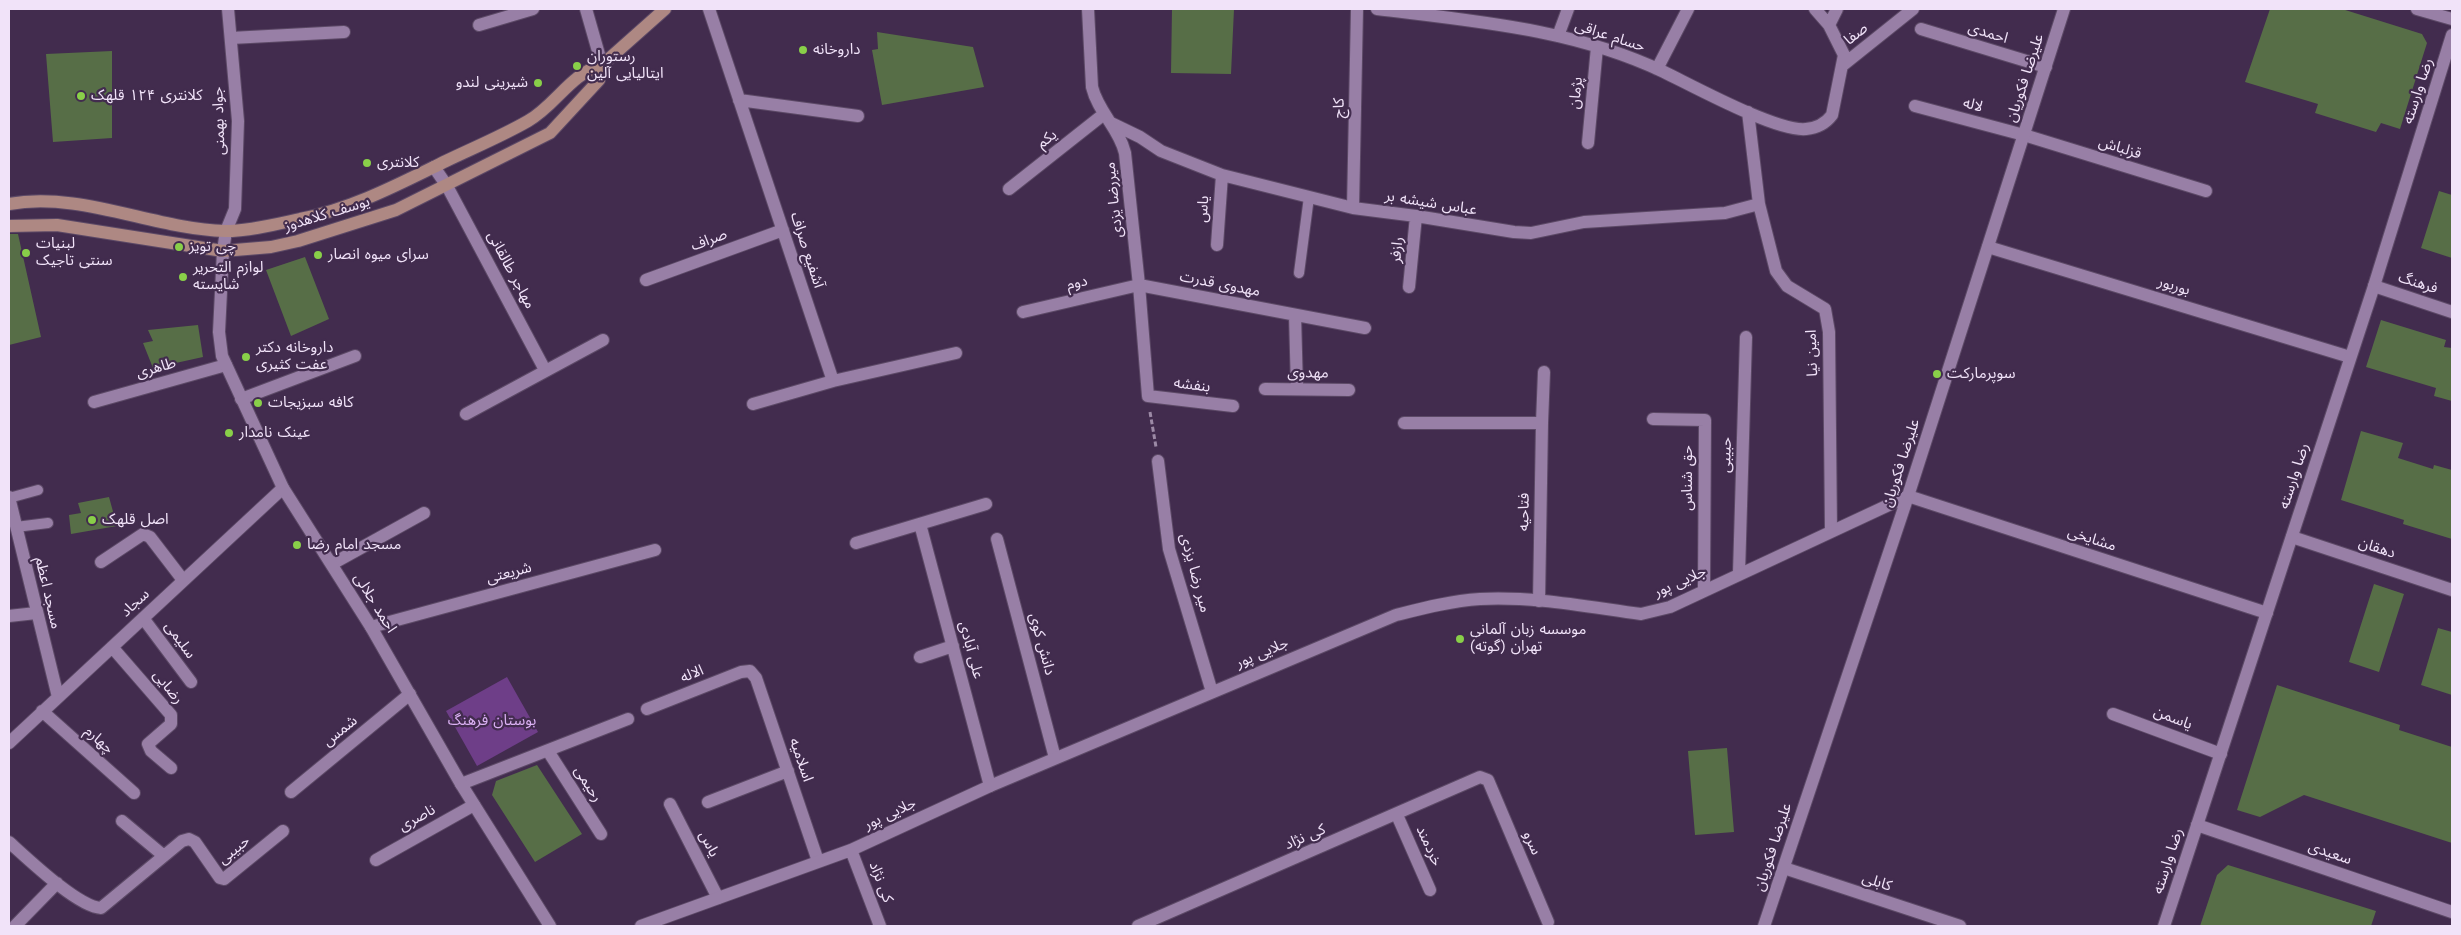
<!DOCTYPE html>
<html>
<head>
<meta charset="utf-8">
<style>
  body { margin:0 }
  #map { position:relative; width:2461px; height:935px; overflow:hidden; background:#422c4e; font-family:"Work Sans",sans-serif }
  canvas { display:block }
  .frame { position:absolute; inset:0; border:10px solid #f1e3f9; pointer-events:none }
</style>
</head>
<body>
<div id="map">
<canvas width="2461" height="935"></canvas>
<div class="frame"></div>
</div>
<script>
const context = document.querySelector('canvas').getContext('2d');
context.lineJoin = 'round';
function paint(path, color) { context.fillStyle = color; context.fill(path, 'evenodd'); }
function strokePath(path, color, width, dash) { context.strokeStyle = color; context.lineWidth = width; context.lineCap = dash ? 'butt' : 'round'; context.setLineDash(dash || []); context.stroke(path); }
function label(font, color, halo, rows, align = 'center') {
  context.font = font + ' "Work Sans","Noto Sans Arabic",sans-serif'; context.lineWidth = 4.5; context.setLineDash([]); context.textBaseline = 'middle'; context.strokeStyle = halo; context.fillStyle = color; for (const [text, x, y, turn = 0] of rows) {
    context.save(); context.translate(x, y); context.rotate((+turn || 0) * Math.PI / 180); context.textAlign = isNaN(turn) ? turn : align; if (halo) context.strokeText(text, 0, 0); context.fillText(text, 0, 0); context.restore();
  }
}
const green = new Path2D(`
  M507,677L538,732L477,766L446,711Z`);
const building = new Path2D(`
  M1172,9H1234L1231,74L1171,73Z
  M2270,9H2342L2422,34L2427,43L2400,129L2381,123L2376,132L2315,113L2318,104L2245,82Z
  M877,32L973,47L984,87L882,105L872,50L878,49Z
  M112,51V138L53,142L46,54Z
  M2439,191L2452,195V258L2421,248Z
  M9,234H18L41,337L9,345Z
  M305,257L329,319L291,336L266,270Z
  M2381,320L2446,340L2444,347L2452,348V401L2434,396L2436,388L2366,367Z
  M198,325L203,357L153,368L143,343L153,341L148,330Z
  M2361,431L2403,443L2398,458L2433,469L2434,465L2452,470V539L2403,524L2404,520L2341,500Z
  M109,497L117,526L71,534L69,515L81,513L78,503Z
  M2374,584L2404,594L2379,672L2349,662Z
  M2438,628L2452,632V695L2421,685Z
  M2277,685L2400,725L2399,730L2452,747V843L2304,795L2260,817L2237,810Z
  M1727,748L1734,832L1695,835L1688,751Z
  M537,765L582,834L535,862L492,795L496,781Z
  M2228,865L2376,911L2371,926H2200L2217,875Z`);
const path = new Path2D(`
  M1150,412L1156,447`);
const service = new Path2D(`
  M1299,273L1309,197
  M9,498L38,490
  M16,527L48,523`);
const minor = new Path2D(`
  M586,9L602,65
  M709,9L833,381
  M1088,9L1092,87C1098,112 1119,128 1125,153L1139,285L1148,396L1233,406
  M1377,9C1474,21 1574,29 1664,72C1693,86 1777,132 1806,129C1817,128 1826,123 1832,115L1844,55L1829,25L1815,9
  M2417,9L2452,19
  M479,25L533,9
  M1829,25L1837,9
  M1921,29L2046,67
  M1558,36L1568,9
  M231,38L344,32
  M1843,65L1913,9
  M1657,69L1688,9
  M739,100L858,116
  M1915,106L2024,135L2206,191
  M1748,112L1759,204L1776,271L1787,286L1825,309L1829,332L1831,531
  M1111,123L1140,137L1161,151L1222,175L1353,208L1416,216L1514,232L1531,233L1584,222L1725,213L1759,204
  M1588,143L1597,47
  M434,167L447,186L545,370
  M1009,189L1104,114
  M1353,208L1357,9
  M1217,245L1222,175
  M1988,247L2350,357
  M646,280L783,230
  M2374,286L2452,312
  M1409,287L1416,216
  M1023,312L1139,285L1365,328
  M1295,315L1297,389
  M1265,389L1349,390
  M241,399L355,356
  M94,402L226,365
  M753,404L833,381L956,353
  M466,414L603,340
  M1653,419L1705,420L1704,589
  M1404,423H1542L1544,372
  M1158,461L1169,549L1212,692
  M1908,496L2267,613
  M9,497L58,697
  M920,524L990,786
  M2292,537L2452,590
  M997,539L1055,758
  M856,543L986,504
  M101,562L143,534L150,537L183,580
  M332,564L424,513
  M1739,573L1746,337
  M1539,601L1542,423
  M9,616L36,613
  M143,618L191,682
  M371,627L655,550
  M112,647L171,715V724L148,744L151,751L171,768
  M920,657L953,646
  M647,709L741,672L750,671L756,678L818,861
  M42,711L134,793
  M2113,714L2221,754
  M9,743L283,488
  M548,751L601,834
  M461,784L628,719
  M291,792L410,694
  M708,802L788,771
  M670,804L718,898
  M1397,815L1430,890
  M122,821L164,856
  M2197,825L2452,912
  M9,842C28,859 78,907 101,908L182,841L189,839L195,842L220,878L224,879L283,831
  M376,860L474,805
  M1784,868L1960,926
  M15,926L57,883
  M1138,926L1480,777L1488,780L1548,922`);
const tertiary = new Path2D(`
  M228,9L238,121L235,209L226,231L223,251L219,332L222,356L283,488L371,627L461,784L550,926
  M851,850L880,926
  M641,926L851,850L990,786L1396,615C1424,608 1451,601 1480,599C1533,596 1588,607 1641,614L1670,607L1908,496
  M1764,926L1908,496L2064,9
  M2164,926L2374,286L2452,35`);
const secondary = new Path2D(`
  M9,204C81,191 153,229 225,231C249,231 277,224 300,219C352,209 399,184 446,161C473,148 502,136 528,121C556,105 570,74 602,65L665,9
  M9,226L57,225L223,251L271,247L298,241L396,210L550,133L599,80L602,65`);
const markers = [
  [803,50,5,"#89cf49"],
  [577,66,5,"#89cf49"],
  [538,83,5,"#89cf49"],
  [81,96,5,"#89cf49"],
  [367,163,5,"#89cf49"],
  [179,247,5,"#89cf49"],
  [26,253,5,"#89cf49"],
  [318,255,5,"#89cf49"],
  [183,277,5,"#89cf49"],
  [246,357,5,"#89cf49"],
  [1937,374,5,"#89cf49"],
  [258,403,5,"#89cf49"],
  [229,433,5,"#89cf49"],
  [92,520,5,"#89cf49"],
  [297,545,5,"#89cf49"],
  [1460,639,5,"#89cf49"]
];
const streetNames = [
  ["احمدی",1988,33,17],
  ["صفا",1856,34,-39],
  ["حسام عراقی",1610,36,18],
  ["علیرضا فکوریان",2025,78,-72],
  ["رضا وارسته",2418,91,-72],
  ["پژمان",1576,93,-84],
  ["لاله",1973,105,15],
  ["کاج",1339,108,-89],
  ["جواد بهمنی",219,121,-92],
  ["یکم",1047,139,-38],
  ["قزلباش",2120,148,17],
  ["میررضا یزدی",1114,200,-96],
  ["عباس شیشه بر",1431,203,9],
  ["یاس",1203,209,-86],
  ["یوسف کلاهدوز",327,214,-17],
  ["صراف",709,240,-20],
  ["آشفیع صراف",807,250,72],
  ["رازفر",1397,250,-84],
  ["مهاجر طالقانی",511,270,62],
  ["دوم",1077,283,-13],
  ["فرهنگ",2418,283,18],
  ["مهدوی قدرت",1220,284,11],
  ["بوربور",2174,286,17],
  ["امین نیا",1812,353,-92],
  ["طاهری",156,368,-16],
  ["مهدوی",1308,373,1],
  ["بنفشه",1192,385,7],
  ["حبیبی",1726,455,-88],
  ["علیرضا فکوریان",1901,463,-72],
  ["رضا وارسته",2294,476,-72],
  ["حق شناس",1688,478,-90],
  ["فتاحیه",1524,512,-89],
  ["مشایخی",2092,539,18],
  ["دهقان",2377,548,18],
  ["شریعتی",509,573,-15],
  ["میر رضا یزدی",1195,573,75],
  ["جلایی پور",1680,582,-24],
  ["مسجد اعظم",48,593,77],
  ["سجاد",135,603,-43],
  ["احمد جلالی",375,603,58],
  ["سلیمی",180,640,54],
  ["دانش کوی",1042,644,75],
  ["علی آبادی",971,650,75],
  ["جلایی پور",1262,653,-23],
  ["الاله",692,674,-22],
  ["رضایی",168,687,51],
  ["یاسمن",2173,718,21],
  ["شمس",340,731,-39],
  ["چهارم",99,740,42],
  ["اسلامیه",801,760,71],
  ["رحیمی",588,784,58],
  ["جلایی پور",890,814,-25],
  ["ناصری",417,818,-29],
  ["کی نژاد",1305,837,-23],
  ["سرو",1532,843,67],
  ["یاس",709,844,63],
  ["خردمند",1429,846,66],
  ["علیرضا فکوریان",1773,847,-72],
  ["حبیبی",234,850,-39],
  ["سعیدی",2330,853,19],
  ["رضا وارسته",2168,861,-72],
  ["کی نژاد",881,882,69],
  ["کابلی",1877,882,18]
];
const poiNames = [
  ["داروخانه",813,50],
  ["رستوران",587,57],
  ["ایتالیایی آلین",587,74],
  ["شیرینی لندو",528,83,"right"],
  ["کلانتری ۱۲۴ قلهک",91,96],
  ["کلانتری",377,163],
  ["لبنیات",36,244],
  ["سنتی تاجیک",36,261],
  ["چی تویز",189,247],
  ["سرای میوه انصار",328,255],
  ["لوازم التحریر",193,268],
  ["شایسته",193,285],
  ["داروخانه دکتر",256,348],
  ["عفت کثیری",256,365],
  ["سوپرمارکت",1947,374],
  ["کافه سبزیجات",268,403],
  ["عینک نامدار",239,433],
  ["اصل قلهک",102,520],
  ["مسجد امام رضا",307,545],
  ["موسسه زبان آلمانی",1470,630],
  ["تهران (گوته)",1470,647]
];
const parkNames = [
  ["بوستان فرهنگ",492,721]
];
paint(green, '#6e3e88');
paint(building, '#576e47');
strokePath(service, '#5c4966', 12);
strokePath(minor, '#5c4966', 14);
strokePath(tertiary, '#5c4966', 14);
strokePath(secondary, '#5c4966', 14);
strokePath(path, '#9c8aa6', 3, [5, 2.5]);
strokePath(service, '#987fa6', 10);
strokePath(minor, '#987fa6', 12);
strokePath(tertiary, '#987fa6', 12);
strokePath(secondary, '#ae8883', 12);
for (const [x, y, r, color] of markers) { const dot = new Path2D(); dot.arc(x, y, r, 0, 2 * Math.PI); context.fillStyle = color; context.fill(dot); strokePath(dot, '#422c4e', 2); }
label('15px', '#f1e3f9', '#422c4e', streetNames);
label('15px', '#f1e3f9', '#422c4e', poiNames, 'left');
label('15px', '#dbb1f4', '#422c4e', parkNames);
</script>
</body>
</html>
